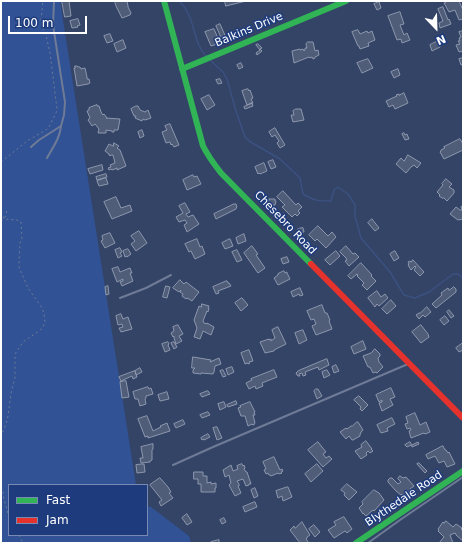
<!DOCTYPE html>
<html>
<head>
<meta charset="utf-8">
<style>
  body { margin:0 }
  #map { position:relative; width:464px; height:544px; overflow:hidden; background:#344467; font-family:"DejaVu Sans",sans-serif }
  canvas { display:block }
  .frame { position:absolute; inset:0; border:2px solid #fff; pointer-events:none }
  .legend { position:absolute; left:8px; top:484px; width:140px; height:52px; box-sizing:border-box; background:#1e3c7d; border:1px solid #788ab1; margin:0; padding:5px 7px; list-style:none; font-size:12px; color:#fff }
  .legend li { display:flex; align-items:center; gap:8px; height:20px }
  .legend b { width:20px; border:1px solid #788ab1 }
  .north { position:absolute; left:416px; top:8px; width:40px; height:40px; -webkit-text-stroke:3px #1e3c7d; paint-order:stroke; rotate:157deg; font-size:11px; font-weight:700; line-height:16px; text-align:center; color:#fff }
  .north::after { content:''; display:block; margin:auto; width:14px; height:18px; background:#fff; clip-path:polygon(50% 0,100% 100%,50% 72%,0 100%) }
  .scale { position:absolute; left:8px; top:16px; width:79px; height:18px; box-sizing:border-box; border:2px solid #fff; border-top:0; padding-left:5px; font-size:12px; line-height:14px; white-space:nowrap; color:#fff; -webkit-text-stroke:3px #1e3c7d; paint-order:stroke }
</style>
</head>
<body>
<div id="map">
<canvas width="464" height="544"></canvas>
<div class="frame"></div>
<ul class="legend">
<li><b style="height:5px;background:#30b455"></b>Fast</li>
<li><b style="height:5px;background:#e5322d"></b>Jam</li>
</ul>
<div class="north">N</div>
<div class="scale">100 m</div>
</div>
<script>
const context = document.querySelector('canvas').getContext('2d');
context.lineJoin = 'round';
function paint(path, color) { context.fillStyle = color; context.fill(path, 'evenodd'); }
function strokePath(path, color, width, dash) { context.strokeStyle = color; context.lineWidth = width; context.lineCap = dash ? 'butt' : 'round'; context.setLineDash(dash || []); context.stroke(path); }
function label(font, color, halo, rows, align = 'center') {
  context.font = font + ' "DejaVu Sans",sans-serif'; context.lineWidth = 3; context.setLineDash([]); context.textBaseline = 'middle'; context.strokeStyle = halo; context.fillStyle = color; for (const [text, x, y, turn = 0] of rows) {
    context.save(); context.translate(x, y); context.rotate((+turn || 0) * Math.PI / 180); context.textAlign = isNaN(turn) ? turn : align; if (halo) context.strokeText(text, 0, 0); context.fillText(text, 0, 0); context.restore();
  }
}
const green = new Path2D(`
  M1,1H60L136,485H9V535H147V506L151,507L189,536L191,543H1Z`);
const stream = new Path2D(`
  M179,1C196,16 192,42 206,56
  M210,60L223,72L227,79L236,111L245,137L249,141L280,159L300,178L303,194C315,201 318,201 331,201L334,190L338,187L348,194L355,205V216L361,238L390,272L404,295L415,298L429,292L453,274H458L463,278`);
const building = new Path2D(`
  M62,1H69L71,16L65,17Z
  M115,1H127L128,6V7L131,13L130,15L122,18L116,6Z
  M225,1H246L226,6Z
  M445,1H459L463,10V19L459,20L455,10L449,12L444,3H445Z
  M379,2L381,8L377,10L374,4Z
  M443,7L448,20L449,19L451,24L440,28L439,23L443,21L438,9Z
  M400,12L404,24L400,25L404,35L407,33L410,40L402,43L401,39L397,40L388,16Z
  M78,19L80,25L77,26L78,27L72,28L70,21Z
  M220,24L227,40L223,42L216,26Z
  M214,29L220,43L211,46L205,32Z
  M358,30L360,34L367,31L368,33L372,31L375,40L368,43L369,46L360,49L359,46H358L352,32Z
  M463,31V51L459,52L456,45L460,44L458,41H460L459,38L461,37L459,32Z
  M110,34L113,41L107,43L104,36Z
  M123,40L126,48L117,52L114,44Z
  M438,41L440,47L432,51L430,45Z
  M308,42H313L315,51L318,50L319,55L315,57V58L313,59L312,57L310,58L309,57L294,63L292,51L300,49V50L303,49L304,51L305,50V48H307L306,44Z
  M258,44L262,48L260,49L262,51L257,55L256,53L260,50L256,45Z
  M463,58V64L461,65L459,59Z
  M368,59L373,68L362,73L357,63Z
  M241,63L243,67L239,69L237,65Z
  M75,66H77L78,67H80L81,69L85,68L87,77V79H89L90,83L88,84L77,86L74,68H75Z
  M398,69L400,75L394,78L391,72Z
  M220,79L222,83L218,84L216,80Z
  M248,89L249,91L250,90L253,98L251,99L253,103L247,105L242,91Z
  M404,93L408,103L395,109L393,105L389,107L386,101L397,96L396,95L399,94V95Z
  M209,95L215,105L207,110L201,99Z
  M252,103L253,106L245,109L244,107Z
  M97,105V106H99L101,112L103,115L104,114L107,118H106L120,119L118,130H114V132H112V131L106,130V133H98L99,129L95,124L92,126L88,120L90,118L87,111L89,110V108Z
  M136,106H138L140,110L145,112L148,110L151,118L145,120L143,119L142,121L135,118L136,116H134L131,109Z
  M296,109H301L304,120L293,122L291,115H294L293,111Z
  M170,124L179,145L174,147L172,144L171,145L170,142L166,143L162,132L167,130L165,126Z
  M275,128L285,145L280,148L277,143L279,141L275,135L272,137L269,132Z
  M142,130L144,136L140,138L138,132Z
  M404,133L405,135L407,134L409,139L405,140L402,134Z
  M460,139L463,144V150L444,159L440,152L441,151V150L445,148L444,147Z
  M114,143L119,146L117,148L120,150L126,166L117,170V168L112,170L111,169L109,170L108,168L111,167L110,165L115,163L113,155H111L110,156L109,155V154L105,151L109,144L113,146Z
  M408,155L421,163L417,168L414,165L411,167L406,173L396,164L401,158L404,161Z
  M273,160L276,167L271,169L268,162Z
  M264,163L267,171L260,174L259,173L258,174L255,167Z
  M102,165L103,170L90,174L88,169Z
  M106,174L107,177L97,180L96,177Z
  M193,175L194,177L197,176L201,184L187,190L183,180Z
  M106,178L108,184L99,186L97,181Z
  M446,179L452,184L449,187L454,190V193L447,201L444,198H442L439,196L440,195L437,192L443,185L442,184Z
  M283,191L296,205L298,203L302,207L298,211L300,213L297,216L295,214L292,217L282,207L285,205L277,197Z
  M116,197L121,208L130,205L132,211L112,219L104,202Z
  M269,199H275V201H276L275,205H269V203H268V200H269Z
  M185,203L190,212L186,214L188,217L193,215L199,224L187,232L184,225L187,223L185,220L179,222L176,217L183,213L179,206Z
  M234,204H236L237,207L236,208V209L216,219L214,214Z
  M463,206V219L458,220L450,214L456,207L460,210H462L461,207Z
  M372,219L379,228L375,231L368,223Z
  M318,226L328,236L332,232L336,237L326,248L317,239L315,241L309,235Z
  M303,228L304,232L298,233V229Z
  M139,231L147,243L136,251L131,244L135,241L131,236Z
  M110,233L115,243L105,248L101,241L103,240L102,236Z
  M244,234L246,241L238,244L236,238Z
  M197,239L200,247L202,246L205,254L195,259L191,251L189,252L185,244Z
  M230,239L233,246L225,249L222,243Z
  M252,246L258,254L256,255L265,268L258,273L244,253Z
  M346,246L353,254L355,253L359,257L349,266L345,261L347,260L346,258L340,252Z
  M120,248L122,252L120,253L122,256L118,258L115,250Z
  M128,249L131,254L127,257V256L125,257L123,251Z
  M237,250L242,260L237,262L232,252Z
  M336,251L340,256L330,265L325,260Z
  M395,251L399,258L394,261L390,254Z
  M287,257L289,262L283,264L281,259Z
  M413,260L424,272L420,276L414,270L416,267L415,266L411,270L408,265L409,264L408,262L410,261L411,262Z
  M361,263L372,275L371,276L376,281L367,290L362,285L364,283L357,276L358,275L357,274L351,279L348,276Z
  M118,267L120,272L130,268L132,273H130L133,281L122,286L120,282L123,281V279L117,282L112,269Z
  M284,271L285,273L287,272V273L290,279L278,285L274,278L278,275V274Z
  M180,280L184,284L186,282L199,292L192,301L189,299L187,298L186,299L182,296L183,294L180,292L181,290L179,292L173,288Z
  M227,281L228,283H229L231,286L218,291L219,293L216,294L213,287Z
  M108,286L109,294L106,295L105,287Z
  M166,286L170,287L167,298L163,297Z
  M454,287L456,289V292L436,308L432,304L442,295L441,293L448,288L449,290Z
  M300,288L303,295L300,296L299,294L293,297L291,292Z
  M377,291L381,297L385,294L388,298L379,306L377,304L375,307L368,298Z
  M242,298L248,305L241,311L235,303Z
  M391,300L396,306L387,314L382,309Z
  M202,304L209,306L208,308H209L208,312L207,311L203,321L204,323L207,324V323L214,327L211,335L203,331L200,339L194,337L197,328L194,320L199,306L201,307Z
  M322,305L325,313H327L330,320L329,321L332,329L316,335L312,326L316,324L314,319L311,320L307,311Z
  M427,307L431,312L425,317L423,315L419,319L416,315L419,313H420Z
  M449,310L454,316L451,318L447,312Z
  M121,314L123,319L128,317L132,329L121,332L119,328L123,327L122,324L118,325L116,316Z
  M445,316L449,321L444,325L440,320Z
  M178,325L183,334L179,336L182,341L176,344L174,338V336L173,337L171,333L174,331L173,327Z
  M421,325L428,334L429,337L421,343L412,332Z
  M278,327L286,344L274,350V351L265,353L260,342L269,339V340L271,339V341L275,338L272,330Z
  M303,330L307,340L299,344L295,333Z
  M363,341L366,349L354,354L351,347Z
  M168,342L169,344L168,345L170,350L165,352L162,344Z
  M174,342L177,347L174,349L171,343Z
  M463,343V350L459,352L456,348Z
  M375,349L380,354V356L378,358L379,362L383,367L377,373L375,372L373,373L370,367H368L363,356L371,353Z
  M249,350L253,361L249,362L250,363L248,364V363L245,364L241,353Z
  M193,357L211,360L210,362L219,358L221,364L215,366L214,372L213,374L201,373V374L193,373V370L195,368H192Z
  M327,359L329,365L319,370L318,367L305,372L306,375L303,376L302,373L299,374L300,376H298L297,375L296,373L298,371Z
  M336,365L339,371L334,373L332,367Z
  M232,367L234,372L228,375L226,369Z
  M140,368L142,372L136,375L135,371Z
  M223,370L226,376L223,377L220,371Z
  M274,370L277,377L262,383L263,386L256,389L255,386L249,389L246,383L252,380L251,379Z
  M327,370L330,375L324,378L322,372Z
  M135,371L137,377L133,379L132,376L121,381L119,377Z
  M126,381L129,397L122,398L120,382Z
  M148,387L149,389L151,388L153,394L146,396V398L145,399L146,404L140,406L138,399H135L133,392Z
  M391,388L395,397L390,399L393,405L382,411L379,403L382,402V400L379,402L376,395Z
  M316,389H318L322,396L317,399L314,391Z
  M208,391L210,394L202,397L200,394Z
  M167,392L169,399L160,401L158,395Z
  M359,396L368,405L362,411L360,409L361,407L354,400Z
  M236,401L237,404L228,407L227,405Z
  M224,402L226,407L220,410L218,404Z
  M250,402L255,412H254L255,415H253L255,423L254,424V425H253L252,424L248,426L245,416H241L238,408L241,407L240,406Z
  M208,412L210,415L202,418L200,415Z
  M415,413L420,425L426,422L430,432L425,434L424,433L411,438L409,431L411,430L410,428L407,429L405,424L408,423L406,417Z
  M147,416L153,431L161,427L160,426L167,423L170,431L148,438V436L145,437L138,419Z
  M392,418L395,424L387,428L388,431L381,433L377,425Z
  M183,420L185,424L176,428L174,424Z
  M357,422H358L363,430L361,432V433L360,434V436L353,440H352L349,436L346,439L340,432L346,428L347,429L351,426H352Z
  M217,427L222,438L217,440L213,428Z
  M208,434L210,437L204,440V439L202,440L201,438Z
  M366,441L372,449H371L373,451L370,453L368,451L366,453L367,455L361,459L355,451L362,447L361,445Z
  M318,442L326,452L323,454L326,458L329,456L332,459L323,467L308,450Z
  M410,442L412,445L418,442L419,444L412,447L411,445L407,447L405,445Z
  M153,444V449L152,450V460L150,461V462L141,463L140,458H143L141,447Z
  M443,446L445,450H446L448,453L449,452L455,464L447,467L444,461L439,463L435,456L428,459L426,455Z
  M274,457L280,470L282,469L283,471L281,472L282,473L279,474L278,473L271,476L270,475H269L268,473L266,474L264,470L266,469L263,462Z
  M419,463L427,471L425,473L417,464Z
  M142,464H144L145,472L137,473L136,465Z
  M242,464L243,466L244,465L245,468L244,469L246,472H247L251,484H249V485L246,486L243,479L237,481L239,484V486H238L241,493L235,496L229,485L231,483L229,475L225,477L223,470L231,465L233,471L238,469L237,466Z
  M317,464L323,471L311,482L305,474Z
  M194,472H203V476H207V483L211,482V484L216,483V488H215V492H201V484H198V479H194Z
  M400,476L403,478L406,477L414,486L410,489L411,490L404,496L402,494L401,495L396,491L388,482V480L390,478H392L398,484L401,482L398,479Z
  M160,478L168,487L171,492L169,493L173,498L161,506L159,502L162,500L150,485Z
  M347,484L357,492L349,500L344,495L345,493L341,490Z
  M287,487H288L292,497L283,501L282,496L278,498L276,491Z
  M255,488L258,496L254,498L251,490Z
  M374,490L379,493L384,500L374,511L373,510L366,516L363,513V514L359,508L363,504L362,502Z
  M255,502L257,507L245,512L243,507Z
  M187,514L192,522L187,525L182,518Z
  M344,517L352,529L347,533L345,531L334,538L328,530L336,525L334,522Z
  M224,518L226,522L222,524L220,520Z
  M446,521L453,527L456,524L462,528L461,529L463,531V541L456,535V534L455,533L450,535L453,543H439L444,537L438,531L439,530L438,529L443,522L444,523Z
  M302,522L310,535L307,537V538L306,539L309,543H300L290,530L294,526L295,528Z
  M314,525L320,532L315,537L309,529Z
  M219,540V543H221H211V542Z`);
const path = new Path2D(`
  M1,162L27,141L46,130L49,127L56,113L57,109L50,53L46,35L43,29L41,19L43,1
  M1,212L4,219L17,220L21,222L22,239L20,243L19,261V267L21,272L28,288L42,308L44,313L45,322L43,327L39,331L23,342L15,354V378L11,393L8,416L6,424L1,436
  M1,221C6,218 6,215 7,209
  M1,487L3,492L4,499L9,517
  M19,535L23,543`);
const lane = new Path2D(`
  M54,1L53,25L65,102L64,115L61,126
  M31,147L39,140L61,126C60,138 53,147 47,158
  M120,298L146,288L171,275
  M173,465L213,447L408,364
  M368,543L400,520L463,477`);
const fast = new Path2D(`
  M164,1L203,146C208,156 214,164 221,173L311,264
  M182,69L346,1
  M356,543L463,471`);
const jam = new Path2D(`
  M311,264L463,418`);
const streetNames = [
  ["Balkins Drive",249,30,-23],
  ["Chesebro Road",285,223,46],
  ["Blythedale Road",404,499,-34]
];
paint(green, '#315295');
strokePath(stream, '#3b5180', 1.5);
paint(building, '#505d79');
strokePath(building, '#8d97ad', 1);
strokePath(path, '#6f7b96', 1, [2, 3]);
strokePath(lane, '#6f7b96', 2);
strokePath(fast, '#30b455', 6);
strokePath(jam, '#e5322d', 6);
label('11px', '#fff', '#1e3c7d', streetNames);
</script>
</body>
</html>
